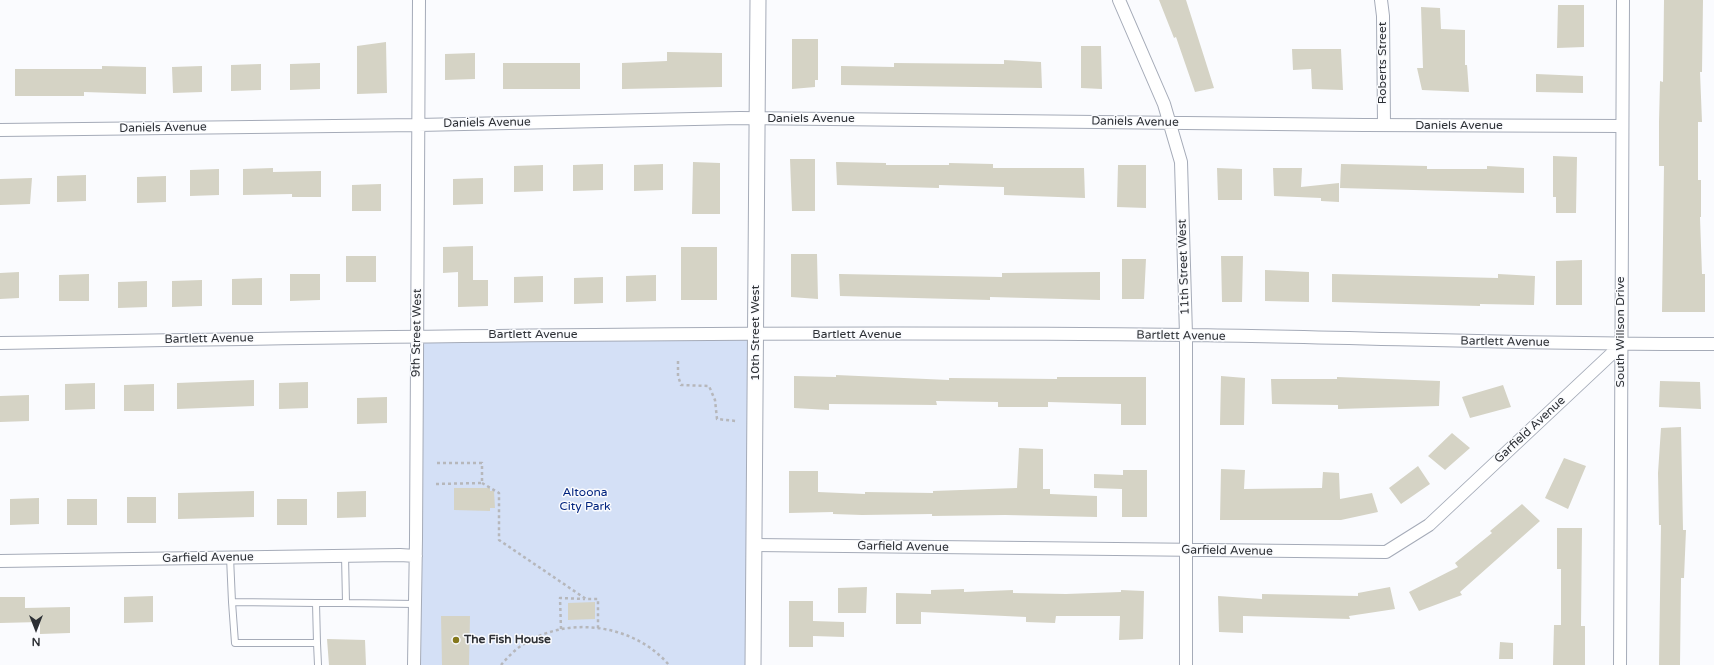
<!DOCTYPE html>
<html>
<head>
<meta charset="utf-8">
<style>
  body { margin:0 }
  #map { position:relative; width:1714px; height:665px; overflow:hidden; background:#fafbfe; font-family:"Varela Round",sans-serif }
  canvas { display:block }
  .north { position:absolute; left:16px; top:609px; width:40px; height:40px; -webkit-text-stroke:3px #fafbfe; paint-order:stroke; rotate:180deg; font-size:11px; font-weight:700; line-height:16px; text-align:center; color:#2d3035 }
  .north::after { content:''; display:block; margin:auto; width:14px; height:18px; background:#2d3035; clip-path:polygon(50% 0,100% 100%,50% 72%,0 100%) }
</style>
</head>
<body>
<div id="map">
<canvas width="1714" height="665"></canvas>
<div class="north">N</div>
</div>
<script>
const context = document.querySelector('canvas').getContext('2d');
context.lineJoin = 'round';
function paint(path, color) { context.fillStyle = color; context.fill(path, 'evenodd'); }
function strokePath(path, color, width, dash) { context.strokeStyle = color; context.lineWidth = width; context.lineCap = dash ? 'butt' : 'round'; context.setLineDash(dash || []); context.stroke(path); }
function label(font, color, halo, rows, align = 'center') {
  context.font = font + ' "Varela Round",sans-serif'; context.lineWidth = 3; context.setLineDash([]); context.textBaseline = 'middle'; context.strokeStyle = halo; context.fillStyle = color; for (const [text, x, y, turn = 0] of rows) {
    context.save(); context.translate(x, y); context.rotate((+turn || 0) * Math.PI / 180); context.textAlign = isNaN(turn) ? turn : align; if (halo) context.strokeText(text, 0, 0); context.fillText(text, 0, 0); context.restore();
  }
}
const green = new Path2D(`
  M418,335H756L753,665H414Z`);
const building = new Path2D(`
  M1159,0H1186L1214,88L1195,92L1176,37L1174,38Z
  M1664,0H1703L1702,72H1700L1702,122H1698V180H1701V217H1700L1702,274H1705V312H1662L1664,166H1659V122L1660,81L1663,82Z
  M1558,5H1584V47L1557,48Z
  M1421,7L1440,8L1441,29L1465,30V65H1467L1469,92L1422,90L1417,68H1423Z
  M792,39H818V80H815V87L792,89Z
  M386,42L387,93L357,94V46Z
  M1081,46H1101L1102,89L1081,88Z
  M1292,49H1341L1343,90L1312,89L1311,69L1293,70Z
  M667,52L722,53V87L622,89V63L667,61Z
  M475,53V79L445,80V54Z
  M1004,60L1041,62L1042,88L841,85V66L894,67V63L1004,64Z
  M320,63V89L290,90V64Z
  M503,63H580V89H503Z
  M261,64V90L231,91V65Z
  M102,66L146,67V94L84,92V96H15V69H102Z
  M202,66V92L173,93L172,67Z
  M1536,74L1583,76V93L1536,92Z
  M1553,156L1577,157L1576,213H1556V197H1553Z
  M790,159H815V211H792Z
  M693,162L720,163V214H692Z
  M836,162L886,163V165H949V163L993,164V168H1084L1085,198L1004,195V187L939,185V188L837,185Z
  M603,164V190L573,191V165Z
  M663,164V190L634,191V165Z
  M1341,164L1427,166V169H1487V166L1524,168V193L1340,188Z
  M543,165V191L514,192V166Z
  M1118,165H1146V208L1117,207Z
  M273,168V172L321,171V197H292V194L243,195V169Z
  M1217,168L1242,169V200H1218Z
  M1273,168H1302L1301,187L1339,183V202L1321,201V198L1274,196Z
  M219,169V195L190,196V170Z
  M86,175V201L57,202V176Z
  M166,176V202L137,203V177Z
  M32,178L30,204L0,205V179Z
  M483,178V204L453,205V179Z
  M381,184V211H352V185Z
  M473,246V280H488V306L458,307V272L443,273V247Z
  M681,247H717V300H681Z
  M791,254H817L818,299L791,297Z
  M346,256H376V282H346Z
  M1221,256H1243L1242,302H1222Z
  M1122,259H1146L1144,299H1122Z
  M1582,260V305H1556V261Z
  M1265,270L1309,272V302L1265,301Z
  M19,272V298L0,299V273Z
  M1100,272V300L990,297V300L840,296L839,274L1002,277V273Z
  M89,274V301H59V275Z
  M290,274H320V300L290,301Z
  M1332,274L1498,278V274L1535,276L1534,305L1480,304V306L1332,302Z
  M656,275V301L626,302V276Z
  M543,276V302L514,303V277Z
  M603,277V303L574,304V278Z
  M262,278V305H232V279Z
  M202,280V306L172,307V281Z
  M147,281V307L118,308V282Z
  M836,375L949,380V378L1057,379V377H1146V425H1121V404L1048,402V407H998V402L936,401L937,405L829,404V410L794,408V376L836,377Z
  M1221,376L1245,378L1244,425H1220Z
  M1337,377L1440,381L1439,406L1338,409V405L1272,404L1271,379H1337Z
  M254,380V406L177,409V383Z
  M1660,381L1700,382L1701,409L1659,407Z
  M308,382V408L279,409V383Z
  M95,383V409L65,410V384Z
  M154,384V411H124V385Z
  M1503,385L1511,407L1470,418L1462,397Z
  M29,395V421L0,422V396Z
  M387,397V423L357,424V398Z
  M1681,427L1683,530H1686L1684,578H1681L1680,665H1659L1661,525H1659L1658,473L1661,428Z
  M1452,433L1470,448L1445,470L1428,456Z
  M1019,448L1043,449V489H1050V494L1097,496V517L1005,515L932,516V514L862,515L833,514V512L789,513V471H818V492L865,494V492L933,493V491L1017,488Z
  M1564,458L1586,466L1568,509L1545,498Z
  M1418,466L1430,484L1401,504L1389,488Z
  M1221,469L1245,470L1244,489L1322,488L1323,472L1339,473L1340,499L1372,493L1378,512L1341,520H1220Z
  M1123,470H1147V517H1122V489L1094,488V474L1123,475Z
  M454,488H490V491H494L495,508H490V511L454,510Z
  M254,491V517L178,519V493Z
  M366,491V517L337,518V492Z
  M127,497H156V523H127Z
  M39,498V524L10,525V499Z
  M67,499H97V525H67Z
  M277,499H307V525H277Z
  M1522,504L1540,521L1460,592L1462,595L1419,611L1409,592L1458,567L1455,563L1492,533L1490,531Z
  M1557,528H1582L1581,626H1585V665H1553L1554,625H1561V569H1557Z
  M867,587L866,613H838V588Z
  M1390,587L1395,609L1349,616L1350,619L1243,616V633L1219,632L1218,596L1262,599V594L1358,596V593Z
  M964,589V592L1013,590V593L1066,594L1121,592V590L1144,591L1143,639L1119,640L1120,616H1056L1055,623L1026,622V617L921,612V624H896V593L931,594V590Z
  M153,596V622L124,623V597Z
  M0,597H25V608L70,607V633L40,634V622L0,623Z
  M789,601H813V621L844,622V637L813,636V647H789Z
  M595,602V619L568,620V603Z
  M441,616H470L469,665H442Z
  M327,639L365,640L366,665H329Z
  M1500,642L1513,643V659H1499Z`);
const path = new Path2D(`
  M678,361V376L681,385L709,386L715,400L717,419L736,421
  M482,483L499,493V540L586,599H598V628
  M436,484L482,483V463H436
  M561,629L560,598L585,599
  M501,665C508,657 516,648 526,643C570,615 635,625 669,665`);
const service = new Path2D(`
  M230,557L232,602L316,603
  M232,602L235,643H317L316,603H346L345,555
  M346,603L415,604
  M317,643L318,665`);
const minor = new Path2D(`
  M1119,0L1164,104L1181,162L1186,335V665
  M1381,0L1383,16L1384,125
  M0,130L418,125L740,118L1364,125L1622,126
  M0,343C396,336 792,331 1189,335C1364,337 1539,345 1714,344
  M755,545L1386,552L1429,525L1621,345
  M0,561L400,555L416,556
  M414,665L416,539L419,0
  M1620,665L1623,0`);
const tertiary = new Path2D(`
  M753,665L758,0`);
const markers = [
  [456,640,4,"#85781c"]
];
const streetNames = [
  ["Roberts Street",1383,63,-90],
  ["Daniels Avenue",811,119],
  ["Daniels Avenue",1135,122,1],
  ["Daniels Avenue",487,123,-1],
  ["Daniels Avenue",1459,126],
  ["Daniels Avenue",163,128,-1],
  ["11th Street West",1184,267,-92],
  ["South Willson Drive",1621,332,-90],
  ["9th Street West",417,333,-89],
  ["10th Street West",756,333,-90],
  ["Bartlett Avenue",533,335],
  ["Bartlett Avenue",857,335],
  ["Bartlett Avenue",1181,336,1],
  ["Bartlett Avenue",209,339,-1],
  ["Bartlett Avenue",1505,342,1],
  ["Garfield Avenue",1530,430,-43],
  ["Garfield Avenue",903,547,1],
  ["Garfield Avenue",1227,551,1],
  ["Garfield Avenue",208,558,-1]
];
const parkNames = [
  ["Altoona",585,493],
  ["City Park",585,507]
];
const poiNames = [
  ["The Fish House",464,640]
];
paint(green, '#d4e0f6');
paint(building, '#d5d3c5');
strokePath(service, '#a5abb8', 8);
strokePath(minor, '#a5abb8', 14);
strokePath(tertiary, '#a5abb8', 17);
strokePath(path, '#b6b7bb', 2.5, [3, 3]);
strokePath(service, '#fff', 6);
strokePath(minor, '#fff', 12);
strokePath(tertiary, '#fff', 15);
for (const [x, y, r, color] of markers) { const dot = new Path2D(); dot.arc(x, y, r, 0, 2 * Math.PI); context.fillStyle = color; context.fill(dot); strokePath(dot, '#fafbfe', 1.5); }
label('12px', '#2d3035', '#fafbfe', streetNames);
label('12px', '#00237e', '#fafbfe', parkNames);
label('bold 12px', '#2d3035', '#fafbfe', poiNames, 'left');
</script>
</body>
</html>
